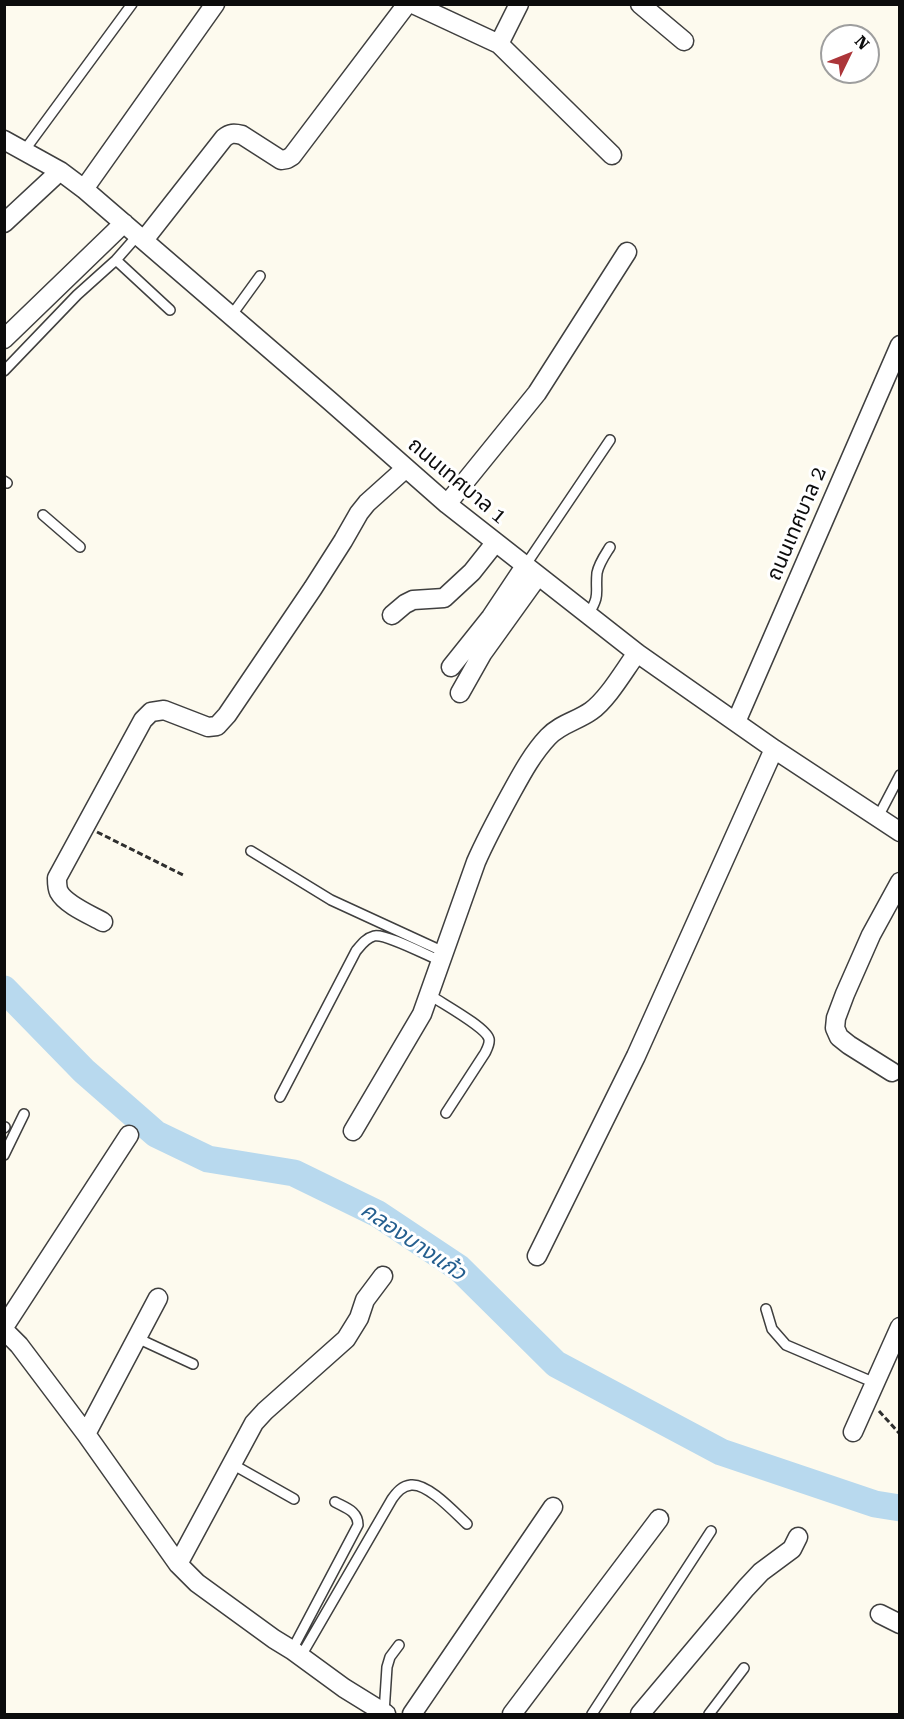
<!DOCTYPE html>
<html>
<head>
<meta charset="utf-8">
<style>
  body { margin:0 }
  #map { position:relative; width:904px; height:1719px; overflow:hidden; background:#fdfaee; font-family:"Roboto Serif",serif }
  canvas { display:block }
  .frame { position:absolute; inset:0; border:6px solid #0c0c0c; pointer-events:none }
  .north { position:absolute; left:820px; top:24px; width:60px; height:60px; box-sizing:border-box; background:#fff; border:2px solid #9e9e9e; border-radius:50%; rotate:47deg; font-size:16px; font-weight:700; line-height:24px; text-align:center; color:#0c0c0c }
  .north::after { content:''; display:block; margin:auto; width:21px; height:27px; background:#ac3539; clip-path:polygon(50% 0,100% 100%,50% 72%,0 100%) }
</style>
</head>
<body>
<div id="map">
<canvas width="904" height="1719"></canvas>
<div class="frame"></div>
<div class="north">N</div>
</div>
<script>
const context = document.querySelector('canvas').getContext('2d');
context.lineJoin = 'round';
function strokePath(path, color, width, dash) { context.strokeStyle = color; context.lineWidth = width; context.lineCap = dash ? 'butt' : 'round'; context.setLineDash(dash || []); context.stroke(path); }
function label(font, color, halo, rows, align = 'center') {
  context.font = font + ' "Roboto Serif","Noto Sans Thai",serif'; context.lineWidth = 6; context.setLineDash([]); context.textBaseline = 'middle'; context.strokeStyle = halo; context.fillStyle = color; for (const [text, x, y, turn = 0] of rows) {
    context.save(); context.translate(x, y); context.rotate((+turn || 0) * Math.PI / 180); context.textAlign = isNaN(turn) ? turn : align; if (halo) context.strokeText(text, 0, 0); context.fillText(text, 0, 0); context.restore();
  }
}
const river = new Path2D(`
  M4,989L84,1071L156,1134L208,1159L294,1173L378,1214L459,1268L556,1364L721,1452L875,1504L900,1508`);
const path = new Path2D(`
  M97,832L183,875
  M879,1411L899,1433`);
const lane = new Path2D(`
  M24,151L132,4
  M116,260L170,310
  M231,316L260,276
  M4,371L77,295L116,260L138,235
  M4,481L7,483
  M43,515L80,547
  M525,566L610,440
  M588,615C601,594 595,594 597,573C599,563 605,555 610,547
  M878,817L900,775
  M251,851L331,900L444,952
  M430,995C441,1003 486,1027 489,1039C490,1044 487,1049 485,1053L446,1113
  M280,1097L356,951C361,945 366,938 374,936C385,933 428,956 441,961
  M4,1128L5,1127
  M4,1155L24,1114
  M766,1309L772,1329L786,1345L875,1383
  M137,1338L193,1364
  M232,1464L294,1499
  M292,1650L358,1525C358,1511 346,1508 335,1502
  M301,1656L392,1499C397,1492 402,1486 411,1485C428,1483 455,1513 467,1524
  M384,1713L387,1667L390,1657L399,1645
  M592,1714L711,1531
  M709,1714L744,1668`);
const street = new Path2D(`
  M413,4L499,44
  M519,4L499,44L612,155
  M640,4L684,41
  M4,140L60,171L84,189L330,401L447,504L637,653L774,749L900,832
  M84,189L215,4
  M4,223L60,171
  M144,240L224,138C230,133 234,133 242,135L281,160L287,159L292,156L407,4
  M4,339L124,223
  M447,504L537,393L627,252
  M392,615L405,604L413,600L444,598L472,572L495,543
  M451,667L491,617L525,566
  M460,693L482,654L538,576
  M736,722L900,345
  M103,922C91,915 66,905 59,892C57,888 57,883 57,878L143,720L151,712L164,710L208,727L217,726L227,715L313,588L343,541L359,513L367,503L406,468
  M892,1072L849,1045L839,1037L835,1028L836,1018L845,994L871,935L900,882
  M353,1131L422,1014L476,862C486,839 498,817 510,795C521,775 532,754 548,737C560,724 577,721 591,711C608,699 625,669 637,653
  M537,1256L636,1056L774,749
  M4,1327L129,1135
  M4,1330L19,1345L86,1434L178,1564L197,1583L274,1639L292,1650L344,1688L386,1714
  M853,1432L900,1327
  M86,1434L158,1298
  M178,1564L254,1423L265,1411L346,1339L359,1318L365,1300L383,1276
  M880,1614L900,1624
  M412,1714L553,1507
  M512,1714L659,1519
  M640,1714L746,1588L761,1572L792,1549L798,1537`);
const streetNames = [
  ["ถนนเทศบาล 1",457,481,40],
  ["ถนนเทศบาล 2",797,524,-67]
];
const waterNames = [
  ["คลองบางแก้ว",413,1242,34]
];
strokePath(river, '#b8d9ee', 27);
strokePath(lane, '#3f3f3f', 12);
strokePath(street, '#3f3f3f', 21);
strokePath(path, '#2e2e2e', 3, [6, 3]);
strokePath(lane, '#fff', 9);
strokePath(street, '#fff', 18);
label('21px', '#0c0c0c', '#fff', streetNames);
label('italic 22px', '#255f8f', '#fff', waterNames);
</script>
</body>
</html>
